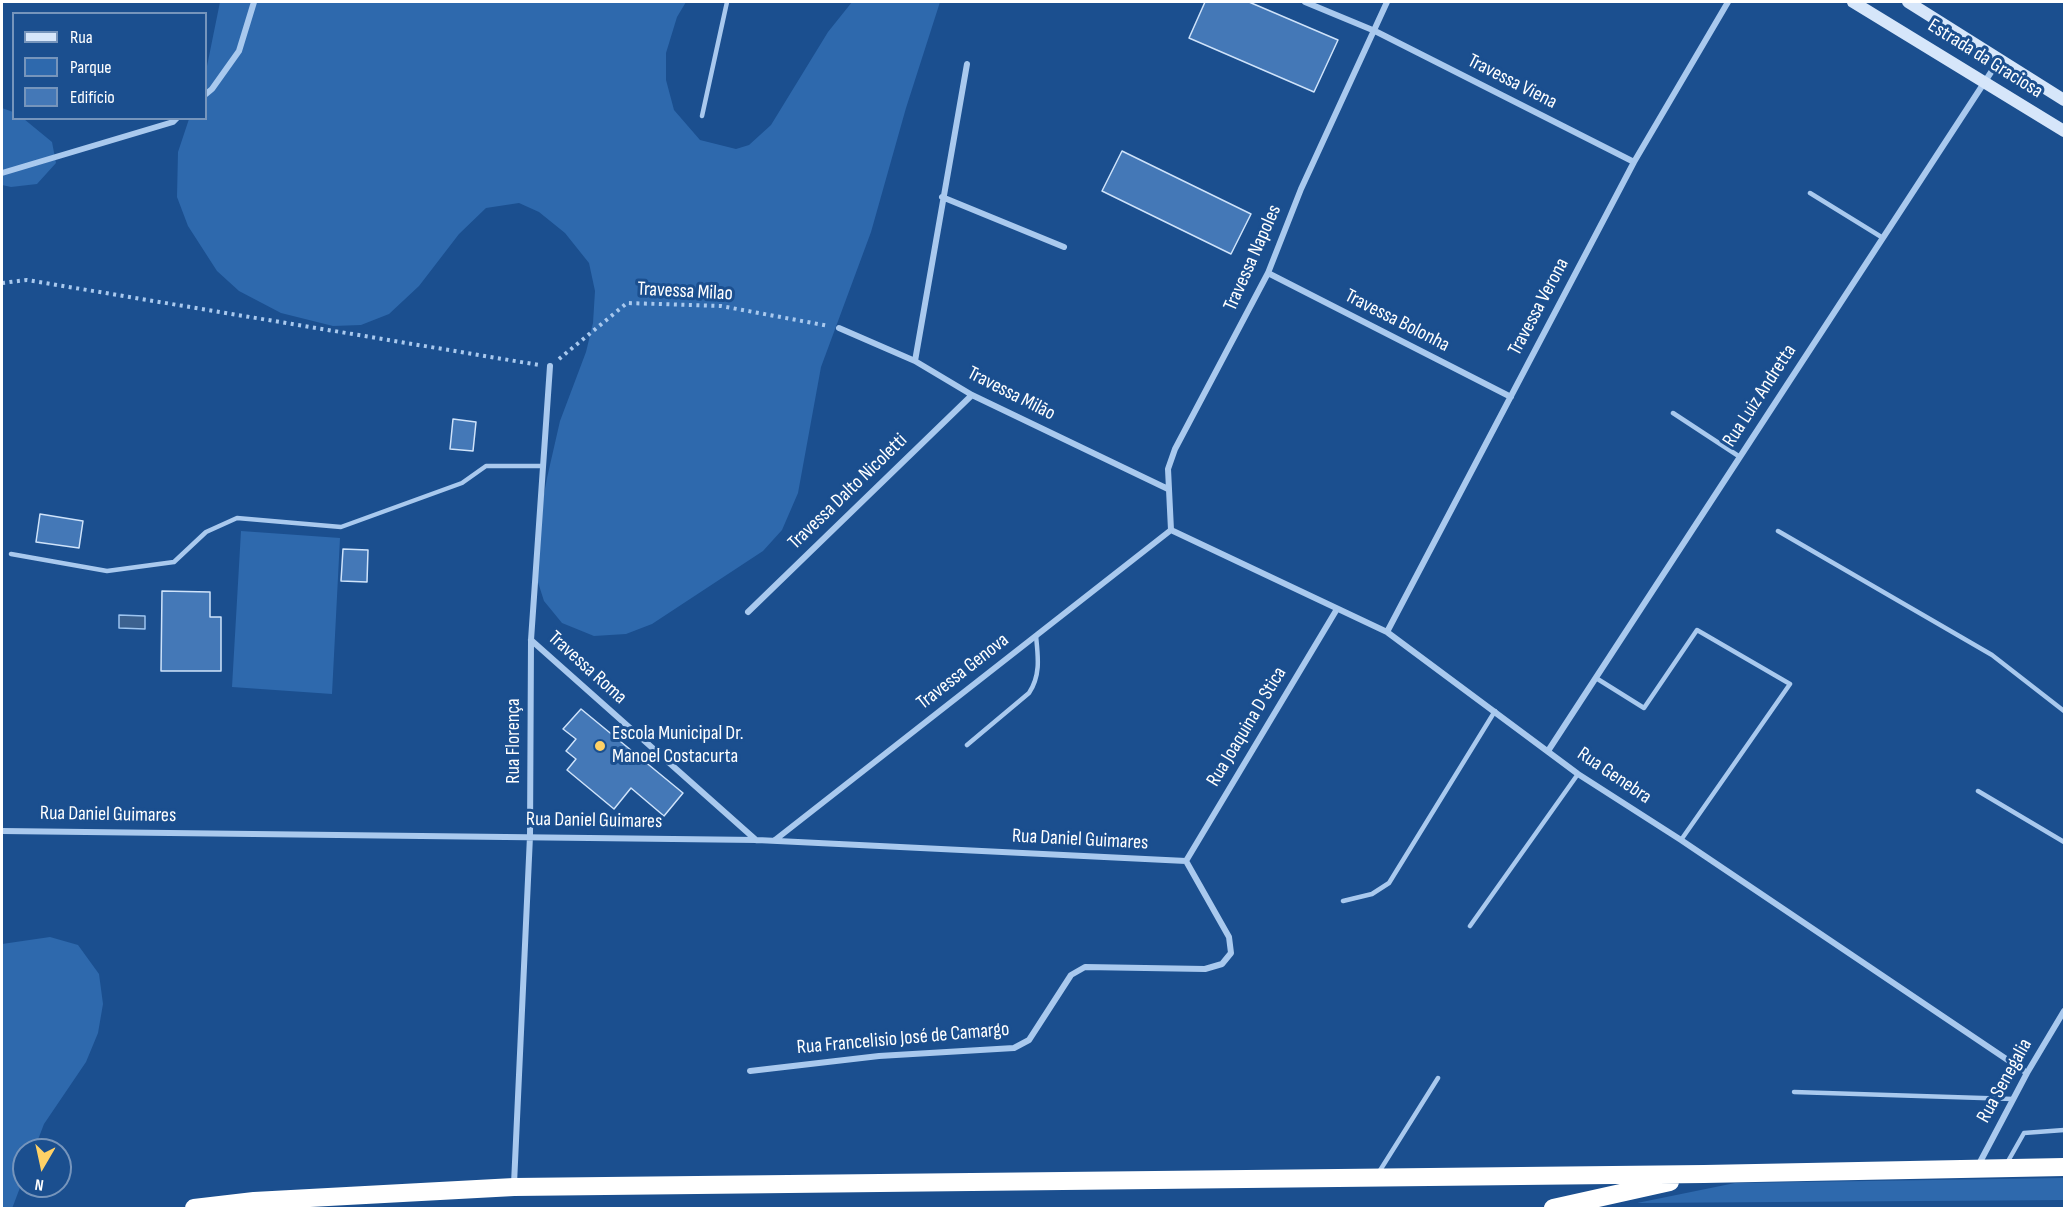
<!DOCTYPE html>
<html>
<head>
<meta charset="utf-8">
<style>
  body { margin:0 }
  #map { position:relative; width:2066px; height:1210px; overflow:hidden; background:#1b4f8f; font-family:"Sofia Sans Condensed",sans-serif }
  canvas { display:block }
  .frame { position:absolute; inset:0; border:3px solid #fff; pointer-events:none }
  .legend { position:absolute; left:12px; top:12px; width:195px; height:108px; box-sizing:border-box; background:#1b4f8f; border:2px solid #7695bc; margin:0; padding:8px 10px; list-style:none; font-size:18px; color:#fff }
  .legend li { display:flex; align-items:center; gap:12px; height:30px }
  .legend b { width:30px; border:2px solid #7695bc }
  .north { position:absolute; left:12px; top:1138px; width:60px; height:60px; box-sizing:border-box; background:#1b4f8f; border:2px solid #7695bc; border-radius:50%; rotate:189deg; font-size:16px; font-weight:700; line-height:24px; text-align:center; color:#fff }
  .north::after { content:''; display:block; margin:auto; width:21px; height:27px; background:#ffd166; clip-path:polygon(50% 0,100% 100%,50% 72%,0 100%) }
</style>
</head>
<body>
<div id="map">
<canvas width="2066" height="1210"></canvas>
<div class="frame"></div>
<ul class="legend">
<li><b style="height:8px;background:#d6e6fa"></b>Rua</li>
<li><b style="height:16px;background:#2e69ad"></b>Parque</li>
<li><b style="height:16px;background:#4478b7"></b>Edifício</li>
</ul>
<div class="north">N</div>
</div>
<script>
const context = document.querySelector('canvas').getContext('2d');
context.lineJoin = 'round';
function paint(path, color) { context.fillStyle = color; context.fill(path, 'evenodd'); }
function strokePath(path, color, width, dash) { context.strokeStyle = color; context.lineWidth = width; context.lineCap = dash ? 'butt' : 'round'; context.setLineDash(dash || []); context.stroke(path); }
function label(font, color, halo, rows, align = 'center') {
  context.font = font + ' "Sofia Sans Condensed",sans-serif'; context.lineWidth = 6; context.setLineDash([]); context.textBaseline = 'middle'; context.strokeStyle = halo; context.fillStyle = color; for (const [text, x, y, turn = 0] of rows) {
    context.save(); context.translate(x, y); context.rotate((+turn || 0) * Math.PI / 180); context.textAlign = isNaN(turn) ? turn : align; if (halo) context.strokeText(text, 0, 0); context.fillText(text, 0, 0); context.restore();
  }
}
const green = new Path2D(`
  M220,2H686L677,17L666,53V80L674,110L700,140L736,149L749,145L771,125L828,32L852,2H940L906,108L871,232L821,367L798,493L782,530L763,551L652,624L626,634L594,636L562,623L544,601L536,576V537L547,478L560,421L586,352L593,323L595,291L589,263L565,233L539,212L519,203L486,208L459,234L419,286L389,314L361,325L333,326L281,313L239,291L217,271L188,226L177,197L178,152L189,119L206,118V71Z
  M2,108L13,112L14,118L24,119L52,142L56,163L37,184L11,187L2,185Z
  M241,531L340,538L332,694L232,687Z
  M50,937L78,945L99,974L103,1004L98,1033L86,1062L44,1124L34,1150H24V1177L13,1206L12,1208H2V944Z
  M2064,1178V1200L1637,1203L1735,1183Z`);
const water = new Path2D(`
  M119,615L145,616V629L119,628Z`);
const building = new Path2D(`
  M1205,2H1249L1338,40L1314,92L1189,38Z
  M1122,151L1251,214L1231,254L1102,191Z
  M453,419L476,422L473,451L450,449Z
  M40,514L83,521L79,548L36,542Z
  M343,549L368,550L367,582L341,581Z
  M162,591L210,592V617H221V671H161Z
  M581,709L683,793L664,816L631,788L614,809L567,770L576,759L566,751L576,739L563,729Z`);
const path = new Path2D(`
  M2,283L27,280L539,365
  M559,359L627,303L721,306L829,326`);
const lane = new Path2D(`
  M702,116L727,2
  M1810,193L1883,238
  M1673,413L1740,457
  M1778,531L1992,655L2064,711
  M11,554L107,571L174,562L206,532L237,518L341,527L462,483L486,466H543
  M1596,678L1644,708L1697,630L1790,684L1681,840
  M967,745L1029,693C1041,675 1038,656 1036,636
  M1978,791L2064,842
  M1343,901L1372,894L1389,883L1495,711
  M1470,926L1578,774
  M1794,1092L2013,1099
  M2007,1163L2024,1133L2064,1130
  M1379,1172L1438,1078`);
const street = new Path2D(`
  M1305,2L1375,31L1634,162
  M206,94L212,89L239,51L254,2
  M2,173L173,122L177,118
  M942,197L1064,247
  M1268,273L1511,397
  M839,328L915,361L972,395L1168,489
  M915,361L967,64
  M1171,530L1387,632L1578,774L1681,840L2027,1073
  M1171,530L1168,469L1175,449L1268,273L1301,189L1387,2
  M748,612L972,395
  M1387,632L1634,162L1728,2
  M531,640L756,840
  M1548,751L1999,60
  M2,831L757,840L1186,861
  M775,840L1171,530
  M1186,861L1337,609
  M750,1071L879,1056L1014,1048L1029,1040L1071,975L1085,967L1205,969L1222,964L1231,953L1229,937L1186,861
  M1979,1164L2027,1073L2064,1011
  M514,1184L530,836L531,640L550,366`);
const secondary = new Path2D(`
  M1853,2L2064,131
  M1908,2L2064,100`);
const highway = new Path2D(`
  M194,1208L254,1201L514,1187L1704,1174L2064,1167
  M1553,1208L1670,1182`);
const markers = [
  [600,746,6,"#ffd166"]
];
const streetNames = [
  ["Estrada da Graciosa",1985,59,32],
  ["Travessa Viena",1512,82,27],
  ["Travessa Napoles",1253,258,-66],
  ["Travessa Milao",685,292,3],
  ["Travessa Verona",1539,307,-62],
  ["Travessa Bolonha",1397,321,27],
  ["Travessa Milão",1011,394,27],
  ["Rua Luiz Andretta",1760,396,-57],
  ["Travessa Dalto Nicoletti",848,492,-44],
  ["Travessa Roma",587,668,42],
  ["Travessa Genova",963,672,-38],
  ["Rua Joaquina D Stica",1247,727,-59],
  ["Rua Florença",514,741,-90],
  ["Rua Genebra",1614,776,34],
  ["Rua Daniel Guimares",108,815,1],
  ["Rua Daniel Guimares",594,821,1],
  ["Rua Daniel Guimares",1080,840,3],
  ["Rua Francelisio José de Camargo",903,1039,-5],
  ["Rua Senegalia",2005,1081,-61]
];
const poiNames = [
  ["Escola Municipal Dr.",612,734],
  ["Manoel Costacurta",612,757]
];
paint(green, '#2e69ad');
paint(water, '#3c6290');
strokePath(water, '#9cc4f0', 1.5);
paint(building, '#4478b7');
strokePath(building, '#cfe3fa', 1.5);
strokePath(path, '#a9c9ee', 4, [3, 4.5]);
strokePath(lane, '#a9c9ee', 4.5);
strokePath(street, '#a9c9ee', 6);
strokePath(secondary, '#d6e6fa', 12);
strokePath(highway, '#fff', 18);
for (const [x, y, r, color] of markers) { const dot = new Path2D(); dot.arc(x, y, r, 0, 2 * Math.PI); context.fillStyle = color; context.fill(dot); strokePath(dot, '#1b4f8f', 2); }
label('20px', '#fff', '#1b4f8f', streetNames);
label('20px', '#fff', '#1b4f8f', poiNames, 'left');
</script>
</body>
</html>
